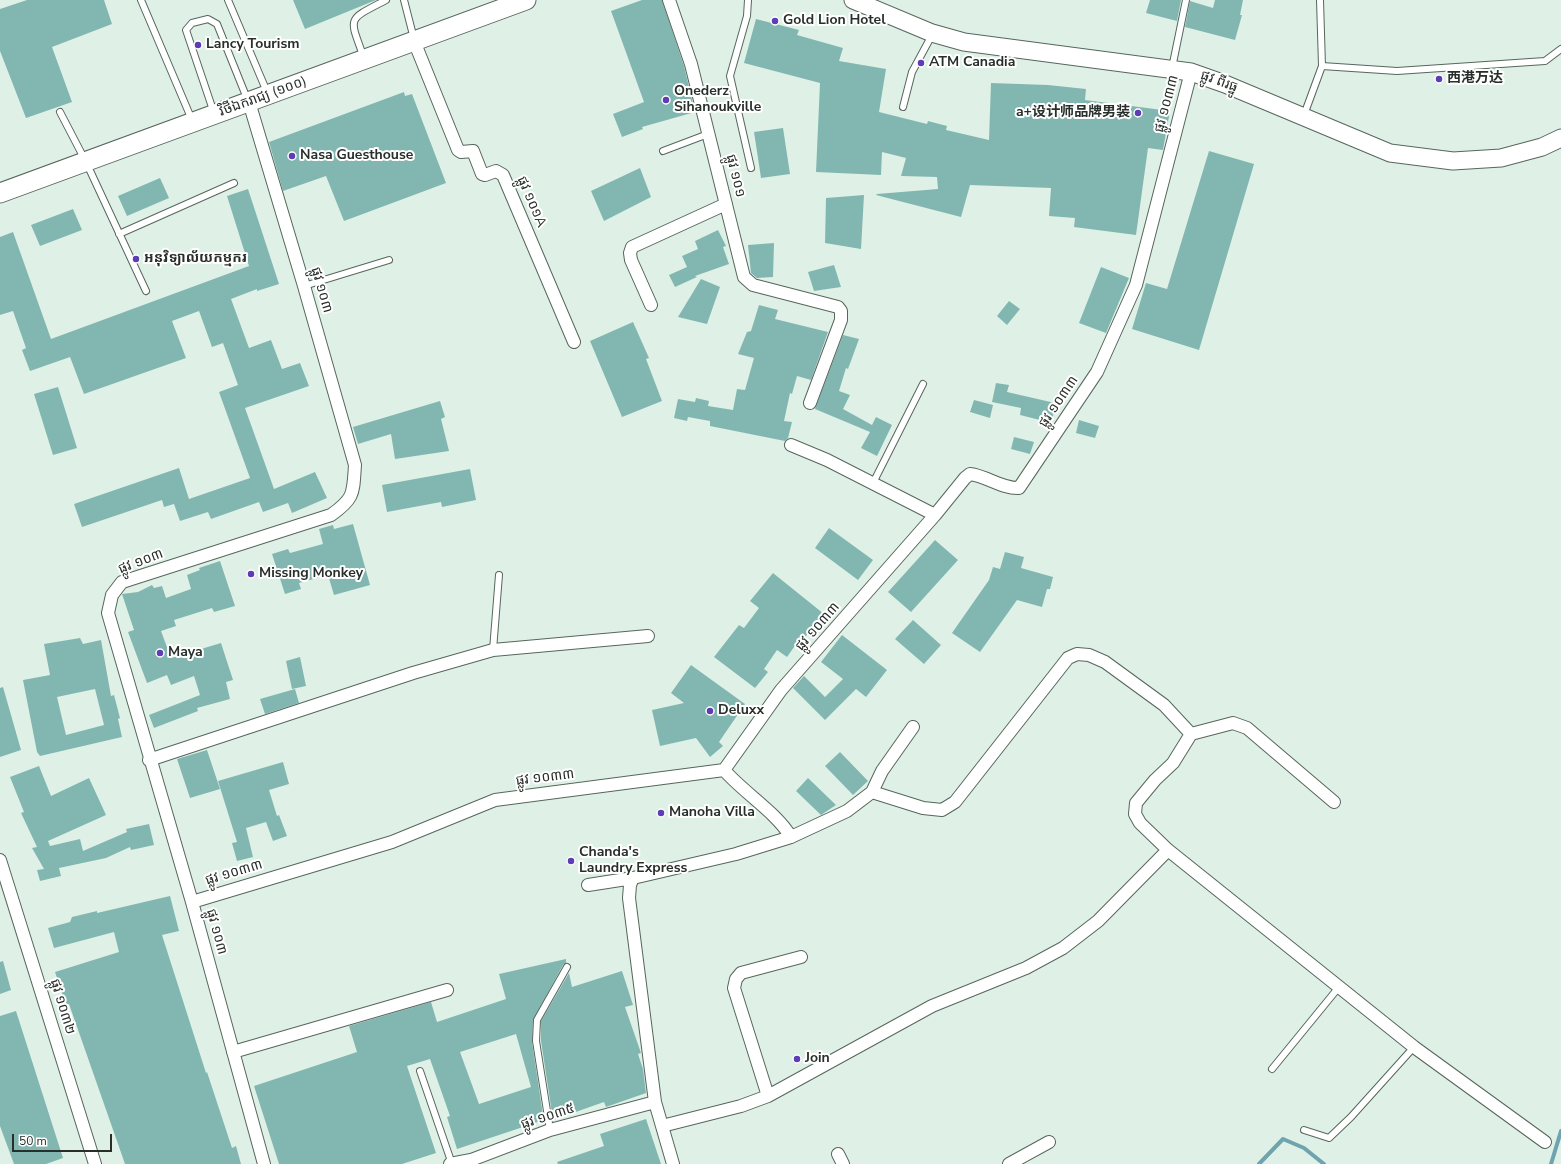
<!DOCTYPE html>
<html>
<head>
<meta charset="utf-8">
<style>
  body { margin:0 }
  #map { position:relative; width:1561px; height:1164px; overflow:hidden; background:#dff1e6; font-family:"Nunito Sans",sans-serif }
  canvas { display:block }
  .scale { position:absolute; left:12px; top:1134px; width:100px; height:18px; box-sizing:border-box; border:2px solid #282f2b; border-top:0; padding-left:5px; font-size:12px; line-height:14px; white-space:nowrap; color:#282f2b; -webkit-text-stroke:3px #fff; paint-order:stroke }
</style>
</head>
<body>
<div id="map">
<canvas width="1561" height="1164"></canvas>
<div class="scale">50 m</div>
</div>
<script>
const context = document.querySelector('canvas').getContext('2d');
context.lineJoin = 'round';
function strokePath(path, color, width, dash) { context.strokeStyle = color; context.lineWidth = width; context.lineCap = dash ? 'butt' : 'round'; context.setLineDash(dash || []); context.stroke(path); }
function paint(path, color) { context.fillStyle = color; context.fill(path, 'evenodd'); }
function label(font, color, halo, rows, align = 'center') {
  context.font = font + ' "Nunito Sans","Noto Sans SC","Noto Sans Khmer",sans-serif'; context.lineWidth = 4; context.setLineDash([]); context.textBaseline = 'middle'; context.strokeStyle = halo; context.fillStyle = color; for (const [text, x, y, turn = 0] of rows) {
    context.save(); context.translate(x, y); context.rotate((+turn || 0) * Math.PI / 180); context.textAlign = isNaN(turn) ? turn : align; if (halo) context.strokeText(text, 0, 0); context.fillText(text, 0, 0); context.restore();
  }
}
const stream = new Path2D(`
  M1259,1164L1283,1139L1304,1148L1324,1164
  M1551,1164L1561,1131`);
const building = new Path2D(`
  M27,0H104L112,24L52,47L72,102L26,118L0,51V9Z
  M293,0H376L305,29Z
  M642,0H662L684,66L695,112L642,127L643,129L622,137L613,114L644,102L611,11Z
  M1150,0H1181L1177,21L1146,13Z
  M1215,0H1243L1240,15H1242L1235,40L1185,27L1190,1L1213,8Z
  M756,19L799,30L797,35L843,48L839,61L886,69L879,112L927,124L928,121L947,126L946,130L989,140L991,83L1048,85L1086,89L1085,100L1170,111L1163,150L1148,148L1136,235L1074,227L1075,218L1049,216L1051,188L970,185L961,217L876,195L877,194L938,189L937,177L901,176L906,158L882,152L881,175L816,172L820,83L744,63Z
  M404,92L405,96L412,94L446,183L344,221L326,176L283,191L269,142Z
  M783,128L790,174L761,178L754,132Z
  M1209,151L1254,164L1199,350L1132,329L1146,283L1167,289Z
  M640,168L651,197L604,221L591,191Z
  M160,178L169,198L127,216L118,196Z
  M248,189L279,284L257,291V289L231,299L249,348L271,340L282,369L300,363L309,386L245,408L274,489L315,472L327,498L292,513L288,503L263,512L259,502L211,519L208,512L180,521L174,504L164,507L162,500L82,527L74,504L179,468L189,499L250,478L219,392L238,385L223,343L212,347L199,311L172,321L186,358L84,394L70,357L30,371L22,350L26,348L13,311L0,315V237L13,232L51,339L249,266L227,196Z
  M864,195L861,249L825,243L826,198Z
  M73,209L82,230L40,246L31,225Z
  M718,230L726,246L723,247L729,264L695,276L697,277L675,287L669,275L687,267L682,256L698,249L695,241Z
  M774,243L773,277L757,278L751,273L748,245Z
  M834,265L841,287L814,291L808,272Z
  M1101,267L1129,278L1106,333L1079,323Z
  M701,279L720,287L707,324L678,317Z
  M1009,301L1020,309L1007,325L997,316Z
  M759,305L778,310L775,319L828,332L811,380L797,376L792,394L790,393L784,421L792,422L788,438L785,441L710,426V421L688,417L687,421L674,418L678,399L695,402L696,398L709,401L708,406L733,410L737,389L745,390L754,358L738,354L747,332L751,331Z
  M633,322L649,358L646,359L662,401L622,417L590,341Z
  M843,335L859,339L848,369L846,368L839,391L850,395L843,409L872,425L876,417L892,425L877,456L861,448L870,432L815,409Z
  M996,383L1009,385L1007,392L1055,403L1052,423L1020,415L1021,408L992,402Z
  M58,387L77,448L53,455L34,394Z
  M974,400L993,405L990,418L970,412Z
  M440,401L445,417L441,419L449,451L395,459L391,434L358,444L353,427Z
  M1079,420L1099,426L1095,438L1076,433Z
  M1014,437L1034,442L1030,454L1011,449Z
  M470,469L476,500L442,507L441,502L387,512L382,485Z
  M353,524L370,585L334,595L328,575L299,583L301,589L285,594L272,554L288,549L290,553L323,544L319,529L333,525L334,529Z
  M829,528L873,560L858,580L815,548Z
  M935,540L958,560L911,612L888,592Z
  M1005,552L1024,557L1021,568L1053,577L1050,589H1047L1042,607L1017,600L980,652L952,633L989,580L993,567L1000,569Z
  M220,561L235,606L214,612L212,608L174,620L176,626L161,631L171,658L221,643L233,680L226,682L230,699L197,708L198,711L154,728L149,715L200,695L194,676L171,685L167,675L147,683L128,632L134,630L122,594L138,592L152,585L154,588L162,586L166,598L191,589L187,575L200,570L199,568Z
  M773,573L824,614L801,642L799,640L787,657L777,650L764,669L768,672L755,688L714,657L739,625L744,628L759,608L750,601Z
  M913,620L941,645L924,664L895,639Z
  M842,635L887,670L866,697L856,689L825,720L793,688L804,676L825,697L843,679L821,662Z
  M80,638L83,644L101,640L111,696L114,695L120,718L118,719L122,737L40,756L37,752L23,680L50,675L44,644ZM95,689L104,725L66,735L57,697Z
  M300,657L306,686L292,689L286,661Z
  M691,665L745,704L719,742L723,746L710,757L696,738L660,746L652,710L684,703L671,693Z
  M3,687L21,750L0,757V688Z
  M295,689L299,703L265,714L260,699Z
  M207,750L220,789L190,798L177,759Z
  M840,752L868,781L853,795L825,766Z
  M283,762L289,784L269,790L277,816L279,815L287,836L273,841L266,822L246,828L253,857L237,861L232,843L237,842L218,781Z
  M39,766L51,796L89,778L106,815L48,841L50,846L80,839L83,851L127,832L126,829L149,824L154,845L131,850L130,847L106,858L59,868L61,876L40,881L37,870L44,869L32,848L37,847L21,813L24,812L10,777Z
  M808,778L836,805L821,815L796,791Z
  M170,896L179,931L162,935L206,1073L207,1072L232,1148L236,1146L241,1164H125L69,1004L66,1005L55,972L119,952L114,932L54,948L48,928L70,922L72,917L97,911V913Z
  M566,959V963L563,965L533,1020L532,1042L544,1122L541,1124V1121L457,1149L447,1117L450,1116L430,1059L407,1066L436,1153L402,1164H279L254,1086L357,1052L349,1026L431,1002L437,1022L506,999L499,974ZM516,1034L531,1087L479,1104L460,1052Z
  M3,961L11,990L0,994V962Z
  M622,971L633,1005L625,1007L641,1053L638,1054L643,1069L646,1093L606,1107L604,1102L553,1120L541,1041V1021L569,973L572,987Z
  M16,1011L63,1158L46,1164H14L0,1126V1016Z
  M646,1119L661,1164H558L557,1162L604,1146L600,1134Z`);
const lane = new Path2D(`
  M141,0L192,120
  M228,0L267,92
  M404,0L414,39
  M748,0L747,16L730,76L751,168
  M364,58C349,16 346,21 386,0
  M1322,66L1397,71L1545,61L1561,49
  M1172,68L1186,0
  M903,107L912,72L932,35
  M60,112L86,162L146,291
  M214,113L186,30L192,23L208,19L217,24L248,101
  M1304,115L1322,66L1320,0
  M663,151L708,134
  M119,234L234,183
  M304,286L389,260
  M873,483L923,384
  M493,650L499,575
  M1272,1069L1339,987
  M420,1071L452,1164
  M550,1130L536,1041L537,1020L567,967
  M1304,1130L1329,1138L1351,1117L1414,1047`);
const street = new Path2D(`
  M669,0L691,64L744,277L753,285L838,307L841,311V320L810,403
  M414,41L458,150L461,152L473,151L482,174L485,175L496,171L503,175L574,342
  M249,102L304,286L355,465C353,493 355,498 331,515L122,582L112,595L108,613L192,902L264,1164
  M651,305L631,260L630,253L632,247L726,204
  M791,445L827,460L935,515
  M149,760L413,673L493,650L648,636
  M724,770C744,793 776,812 791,837
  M872,792L923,808L942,810L955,802L1068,658L1077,654L1089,655L1105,662L1164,705L1191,734
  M1334,802L1247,728L1233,723L1191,734L1173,763L1155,780L1136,803L1135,814L1140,823L1168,850L1414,1047L1545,1142
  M0,860L95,1164
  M633,878L630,885L629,898L655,1102L673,1164
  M588,885L633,878L736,854L791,837L847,811L872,792L882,771L913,727
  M192,902L392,842L495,800L724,770L781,690L935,515L965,478L970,474C987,476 1002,489 1019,488L1097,372L1136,285L1191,72
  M233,1052L447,990
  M768,1096L734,988L736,979L741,973L801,957
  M662,1126L741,1106L768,1096L932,1006L1026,968L1063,948L1098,921L1168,850
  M838,1154L843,1164
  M450,1164L471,1160L550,1130L655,1102
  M1009,1164L1049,1142`);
const secondary = new Path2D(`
  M853,0L932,33L964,42L1191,72L1225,84L1390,153L1453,161L1501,158L1542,147L1561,138`);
const primary = new Path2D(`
  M0,193L526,0`);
const markers = [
  [775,21,4,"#5d3cb4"],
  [198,45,4,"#5d3cb4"],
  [921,63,4,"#5d3cb4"],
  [1439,79,4,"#5d3cb4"],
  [666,100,4,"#5d3cb4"],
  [1138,113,4,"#5d3cb4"],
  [292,156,4,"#5d3cb4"],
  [136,259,4,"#5d3cb4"],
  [251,574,4,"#5d3cb4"],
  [160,653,4,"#5d3cb4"],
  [710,711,4,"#5d3cb4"],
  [661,813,4,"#5d3cb4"],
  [571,861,4,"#5d3cb4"],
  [797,1059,4,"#5d3cb4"]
];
const poiNames = [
  ["Gold Lion Hotel",783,21],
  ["Lancy Tourism",206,45],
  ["ATM Canadia",929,63],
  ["西港万达",1447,79],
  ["Onederz",674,92],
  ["Sihanoukville",674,108],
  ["a+设计师品牌男装",1130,113,"right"],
  ["Nasa Guesthouse",300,156],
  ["អនុវិទ្យាល័យកម្មករ",144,259],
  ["Missing Monkey",259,574],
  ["Maya",168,653],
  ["Deluxx",718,711],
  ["Manoha Villa",669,813],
  ["Chanda's",579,853],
  ["Laundry Express",579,869],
  ["Join",805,1059]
];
const streetNames = [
  ["ផ្លូវ ពីរធ្នូ",1219,82,20],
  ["វិថីឯករាជ្យ (១០០)",263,97,-20],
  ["ផ្លូវ ១០៣៣",1167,104,-75],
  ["ផ្លូវ ១០១",735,176,76],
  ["ផ្លូវ ១០១A",531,202,67],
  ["ផ្លូវ ១០៣",321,290,74],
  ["ផ្លូវ ១០៣៣",1059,402,-56],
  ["ផ្លូវ ១០៣",141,562,-21],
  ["ផ្លូវ ១០៣៣",818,627,-49],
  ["ផ្លូវ ១០៣៣",545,778,-7],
  ["ផ្លូវ ១០៣៣",234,873,-17],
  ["ផ្លូវ ១០៣",216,932,75],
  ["ផ្លូវ ១០៣២",62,1007,73],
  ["ផ្លូវ ១០៣៥",548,1117,-18]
];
strokePath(stream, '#6fa3ad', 4);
paint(building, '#82b7b1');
strokePath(lane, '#57665d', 8);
strokePath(street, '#57665d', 14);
strokePath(secondary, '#57665d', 19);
strokePath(primary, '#57665d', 21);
strokePath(lane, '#fff', 6);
strokePath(street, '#fff', 12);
strokePath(secondary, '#fff', 17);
strokePath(primary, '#fff', 19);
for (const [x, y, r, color] of markers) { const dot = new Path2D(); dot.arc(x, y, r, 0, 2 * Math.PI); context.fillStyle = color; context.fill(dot); strokePath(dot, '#fff', 1.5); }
label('bold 14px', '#282f2b', '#fff', poiNames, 'left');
label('14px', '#282f2b', '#fff', streetNames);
</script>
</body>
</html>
